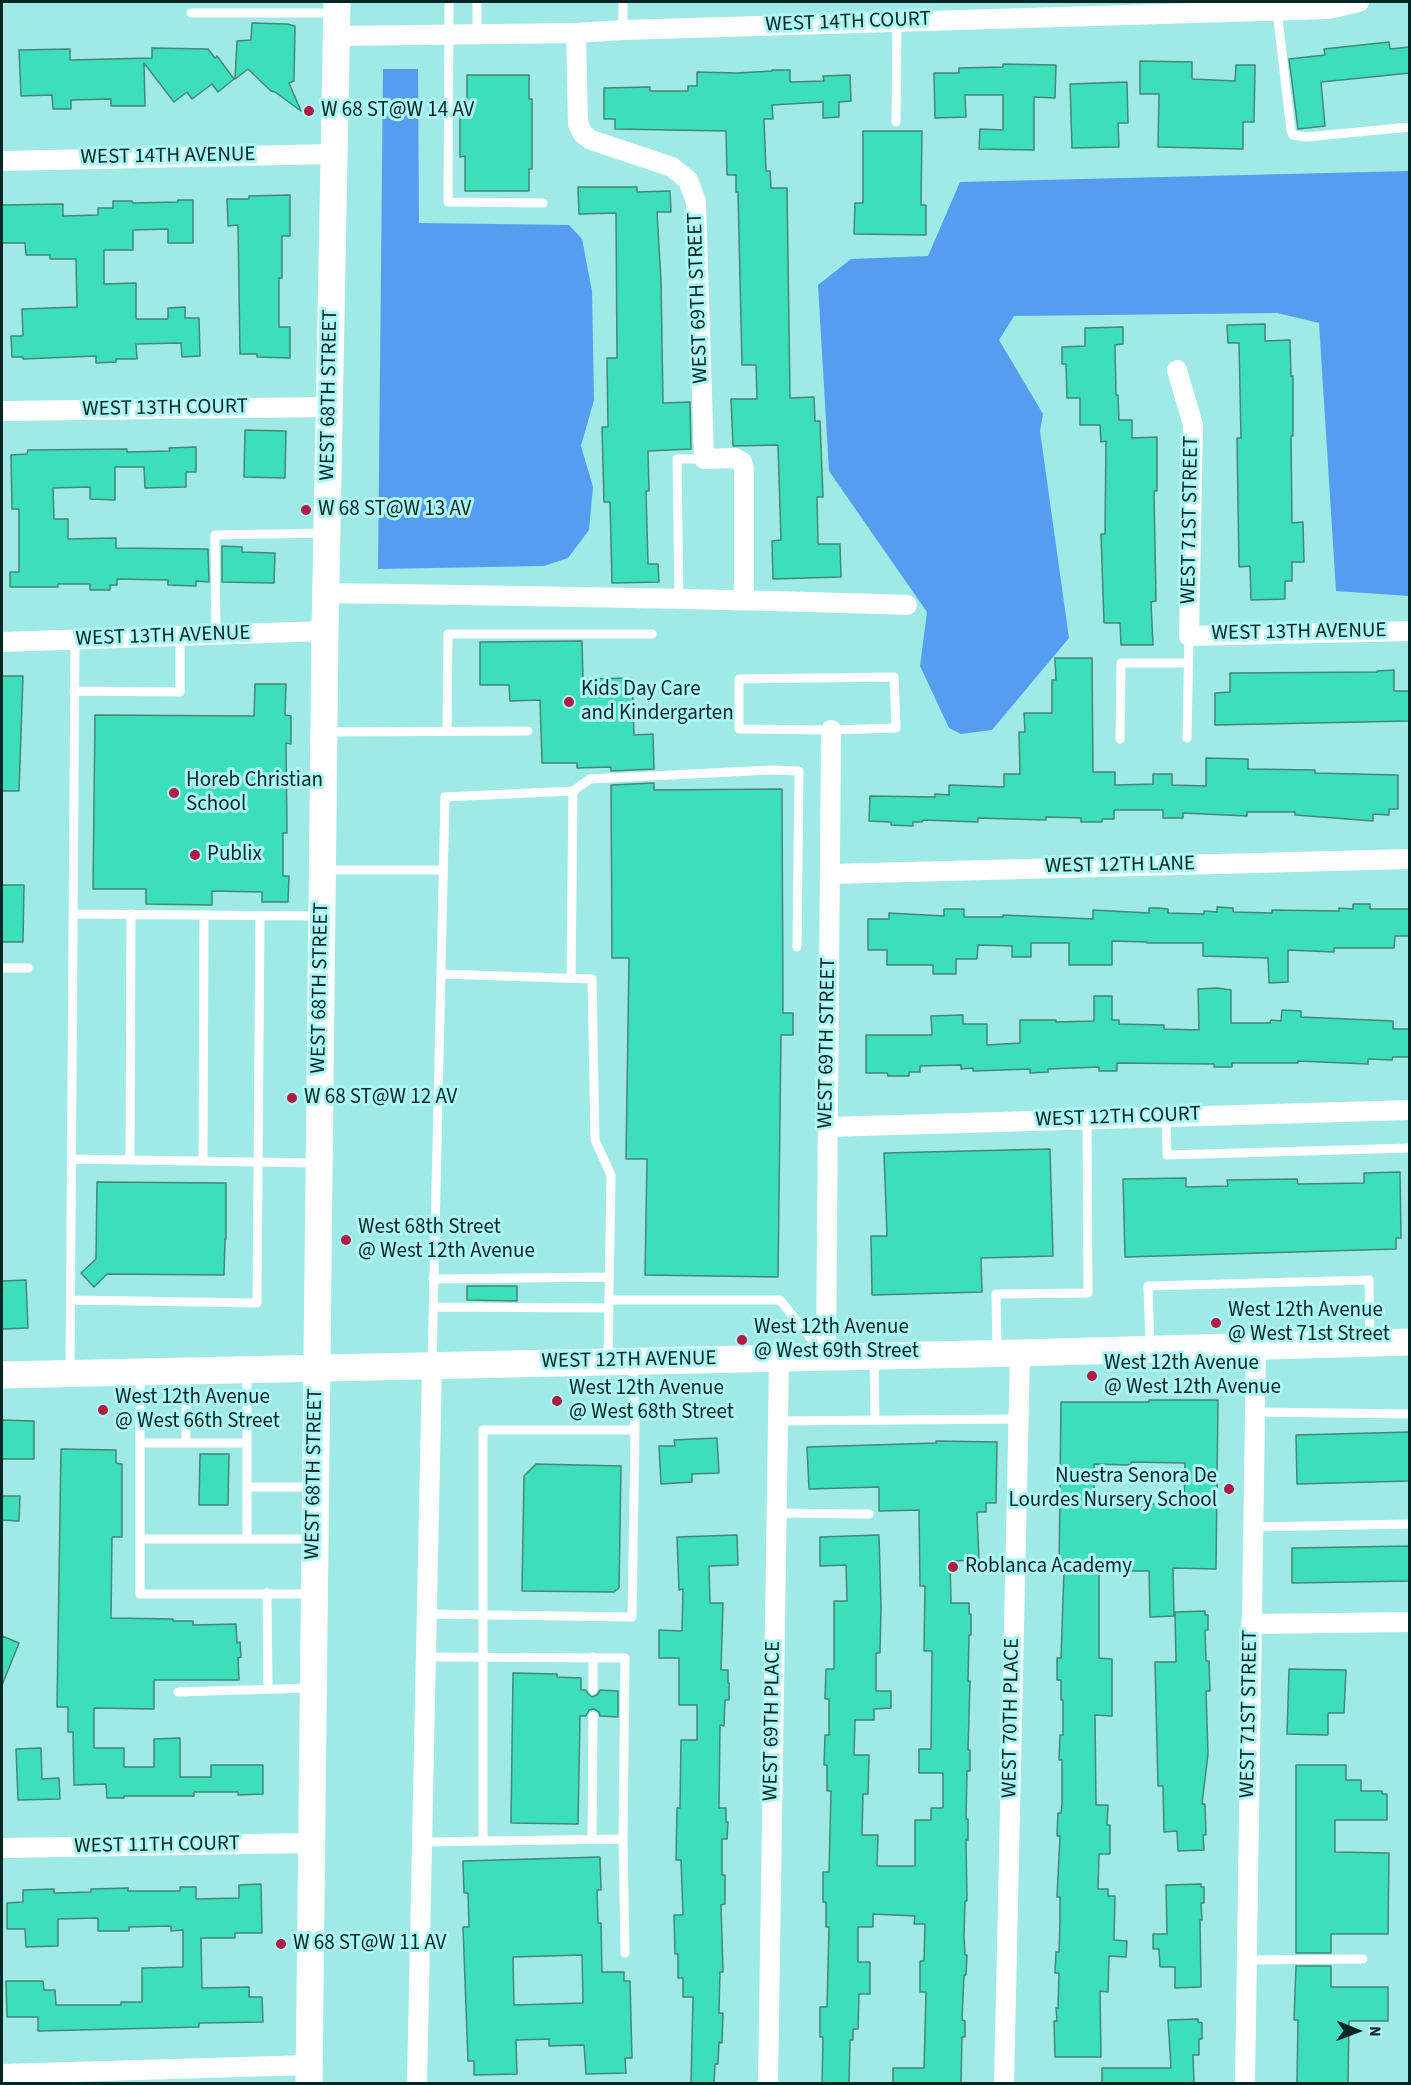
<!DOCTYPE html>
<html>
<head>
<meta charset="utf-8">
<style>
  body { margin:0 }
  #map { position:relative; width:1411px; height:2085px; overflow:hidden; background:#9fe9e6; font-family:"Source Sans 3",sans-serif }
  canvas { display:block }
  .frame { position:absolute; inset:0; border:3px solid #062625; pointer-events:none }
  .north { position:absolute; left:1327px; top:2001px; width:60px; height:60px; -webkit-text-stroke:4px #acf6f4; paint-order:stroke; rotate:91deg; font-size:16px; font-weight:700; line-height:24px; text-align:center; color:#062625 }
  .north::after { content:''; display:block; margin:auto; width:21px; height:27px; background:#062625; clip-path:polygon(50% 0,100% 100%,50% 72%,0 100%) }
</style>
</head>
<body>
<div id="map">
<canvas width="1411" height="2085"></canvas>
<div class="frame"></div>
<div class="north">N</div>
</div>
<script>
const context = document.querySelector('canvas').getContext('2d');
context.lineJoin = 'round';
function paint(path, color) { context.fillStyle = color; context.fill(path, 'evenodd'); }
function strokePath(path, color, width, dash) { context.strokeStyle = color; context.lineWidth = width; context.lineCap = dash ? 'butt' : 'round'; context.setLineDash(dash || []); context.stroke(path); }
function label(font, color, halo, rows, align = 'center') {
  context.font = font + ' "Source Sans 3",sans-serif'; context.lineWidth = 6; context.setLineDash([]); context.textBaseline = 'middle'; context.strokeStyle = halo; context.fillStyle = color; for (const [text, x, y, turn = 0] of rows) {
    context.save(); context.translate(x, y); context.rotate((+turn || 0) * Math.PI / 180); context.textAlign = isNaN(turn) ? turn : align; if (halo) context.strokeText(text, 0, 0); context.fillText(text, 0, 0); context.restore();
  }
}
const water = new Path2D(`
  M383,69H418L419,223L569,225L582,239L592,291L594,400L581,446L593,487L589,530L568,558L544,566L378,569Z
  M1409,171V596L1336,591L1319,323L1277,313L1014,316L999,340L1043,414L1040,431L1069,638L992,730L961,734L949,728L920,666L927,612L829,471L818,285L851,259L928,256L960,182Z`);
const building = new Path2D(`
  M252,23L287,24L295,26L294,81L289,83L301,111L275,92L271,91L248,69L235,79L237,41L251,40Z
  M1389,42L1390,49L1410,47V73L1321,82L1325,126L1298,129L1289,59L1325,55L1324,49Z
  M152,48L208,49L215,58L217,56L234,79L218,92L212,84L192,99L187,92L174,102L144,63L145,106H111V99L71,100V109H53L52,95L21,96L19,50L70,49V60L152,58Z
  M1140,61L1192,62V79L1235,81L1236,65H1255L1254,122H1243V149L1158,147L1159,94H1140Z
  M1003,64L1056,65L1055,98L1034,97V150L979,149L980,129L1003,130V95H965L966,117L935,118L934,73H959V68L1003,67Z
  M772,70H790V82L824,81L823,76L850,75L851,101L839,102V117L823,118V102L772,105L773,119H764L766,171H770L771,188H787L790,398L814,397L815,421H820L823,497H817L818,544H840L841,577L773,579L772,541L781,540L778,445L733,446L731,399H757L756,365H742L738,192H736V175H727L726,131L615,129V119H604V88L650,87V91H688V86H697V72L737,73L772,71Z
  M467,75H529V99H532V169H529V191H465V156L460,157V112L467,113Z
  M1127,82L1128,123H1118L1119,147L1072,148L1070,84Z
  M863,131H922L921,205H926V235L854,234L855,203H863Z
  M578,187H637V192L670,191L671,212H657L661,281L663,403L690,402L691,449L648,451L649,491H646L648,564H658L659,582L612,583L610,502H604L602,427H608L607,358H617L616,213L579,214Z
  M290,195V236H282V278H279V327H290V358L257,357V354H240L238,225L228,226L227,199H249V196Z
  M178,200H193V243H168V229L133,230V250H104V284L136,283V319H168V308L185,307V318H199L200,356L182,357L181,343L136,344L137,359H116V362L96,363V356L23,359V357H12L11,336H23L22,309L77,307L76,259H50V255H26L25,243H2V205L63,204V216L98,215V208H113V201H132L133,203L178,202Z
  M1265,324V341L1290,340L1291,376H1293V436H1291L1292,523L1303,522L1304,562H1292V581H1285V599L1251,600L1250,566L1239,567L1237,438H1241L1239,343H1228L1227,325Z
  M1123,327V344L1115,345L1116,395H1118L1119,420H1132V438L1157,437V491H1154L1156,601L1151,602L1153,645H1121L1120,623H1104L1101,534H1105L1106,441L1101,442L1100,425H1080V398H1067L1066,364H1062V347L1085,346V328Z
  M245,430L286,431L285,478L244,477Z
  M196,447V472H186V487L145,488L144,467H115V500L90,499V487L53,488L54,519H68V539L116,538V548L208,549L209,582L196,581V586L168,585V580L117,579V585H110V590H90V584H58V587H10V572H19V509H12L11,455L27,454L28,450L127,449V452L170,451L169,448Z
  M222,546L242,547V552L275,553L274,583L222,582Z
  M582,641L583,679L632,678L634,735L653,734L654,769L611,771V767L577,768V763H542L540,700L510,701L509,685H480V642Z
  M1055,658H1092L1093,772H1115V785L1153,784V774H1172V785L1206,786V758L1248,759V769L1315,770V773L1398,775V809H1389V815L1373,814V821L1295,815V812H1247V816L1183,813V818H1163V810H1114V819H1102V822H1081V818L1046,817V820L978,818V822L923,820L922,822H913V826L891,825V822L869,821L870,796L935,797V794L949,795V785L1004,787V774H1020L1019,732H1025L1024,713H1052V680H1056Z
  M1394,670V691H1410V721L1215,725V693L1230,692V673L1377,672V671Z
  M2,676H23L19,791H2Z
  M255,684H286L285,715L291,716V744L286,743L287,833H283V876H289L288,902H262V892L212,891V905L146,904V889H93L95,715L254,716Z
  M654,783V790L782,789L783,1013H793V1035H781L778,1277L645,1275L647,1159H626L629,958H612L611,785Z
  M2,885H24L23,942H2Z
  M1353,904H1370V909H1410V936H1395L1394,948H1334V952L1288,950V982L1269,983L1268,958L1203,956V943H1147V942L1112,941V965H1069V943H1031V957H1012V946L978,945L977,959H956V974H933V965H887V950H868V919H889V913L944,916V909H964V917H1003V915L1093,919V910L1149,913V908H1158L1168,909V913L1204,914V911L1217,912V907L1233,908V912L1272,913V910L1339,911V908L1353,909Z
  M1217,988L1231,990V1023H1270L1271,1020L1281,1021L1282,1010L1301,1011V1017L1393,1021V1029H1410V1057H1393L1392,1060L1368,1059V1064L1298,1061V1063H1232V1067H1214V1064L1117,1063V1071H1099V1067L1048,1069V1072L1030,1073V1069L973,1071V1068L961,1069V1065L920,1066V1072H909V1076H888L887,1073H866V1035H932L931,1016L963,1015V1024H987V1045L1020,1043V1020H1056V1022L1094,1021V996H1112V1020H1119V1024L1164,1025V1029L1199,1030L1198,989Z
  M1050,1149L1053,1256L981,1258L982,1292L872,1295L871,1236H887L884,1153Z
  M1400,1172L1401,1238H1396V1249L1125,1257L1123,1179L1186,1178V1187L1228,1186L1227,1180L1297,1179L1298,1184L1364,1183V1173Z
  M97,1182L226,1183V1239H225L224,1275L107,1274L94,1287L81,1273L96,1259Z
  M26,1280L28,1328L2,1329V1281Z
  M467,1286H517V1301L467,1300Z
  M1149,1400H1218L1216,1569L1173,1568L1174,1616L1150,1617L1149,1571H1099V1658L1112,1659V1716L1095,1715L1096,1805H1108L1107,1825H1110V1854H1099L1098,1889H1108V1896H1115L1114,1940L1127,1941L1126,1957L1109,1956L1108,1992L1100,1991L1101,2057H1055L1054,2021H1057L1056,2008H1058L1059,1973H1055L1056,1952H1059L1060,1922V1897H1057L1060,1836H1057L1058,1813H1061L1062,1804V1760H1059L1060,1735H1063V1700H1061V1680H1057V1658H1061L1064,1571H1059L1061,1402H1149ZM1131,1462L1185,1463L1184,1504H1147V1507L1094,1506V1464L1131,1465Z
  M2,1420L34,1421V1459H2Z
  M1410,1432V1481L1297,1484L1296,1435Z
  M717,1438L719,1473L692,1474V1482L661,1484L659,1446H675L674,1440Z
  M936,1441L997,1442L996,1503H986V1512H977L979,1560L950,1561L951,1603H969V1614H971V1635H969L968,1681H970L968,1750H970V1771H967L966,1819H968V1840L966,1839L967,1901H965L964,1936L965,1955H967L966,1975H964L962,2020L965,2021V2037H962L961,2084H893V2068H924L926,1992H920V1961H924L925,1924H914L915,1916L873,1914V1927H858V1962H870V1994H859L858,2029H853V2040H850L849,2084H822L823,2037H820V2007H827L829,1927H826V1902H823V1872H829L831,1791H827V1765H824L825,1735H829V1699H825L826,1669H834V1601H847L846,1565L820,1566V1537L879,1535L881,1607L880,1653H876V1691H891V1708L874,1709V1720H855L854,1755H869L868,1794H863L862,1835H878L877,1866H915V1820H931V1808H943V1773H919V1749H931L932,1651H924L925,1586H920L919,1510L879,1511V1487L809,1489L807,1447L936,1443Z
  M61,1449L116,1450V1463L122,1464V1537H112L111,1618L173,1619V1621H193V1625L236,1624L237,1643L240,1642L241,1657L238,1658L239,1680H154V1709L94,1708V1748H124V1767H154V1739L180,1738V1777H211V1765H263V1794L238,1795V1792H194V1796H124V1798H107L106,1784L74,1785L73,1732H68V1707H57Z
  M200,1454H229L228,1505H199Z
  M536,1464L621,1466L619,1588L614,1592L522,1591L524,1476Z
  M2,1496H20L19,1521L2,1520Z
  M737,1535L738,1565L709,1566L710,1603H723L721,1670H728V1683H729V1700H725L724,1726L720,1725L719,1808H726V1822H728L727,1839H722V1875H725V1904L721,1905L723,1972H720L719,2013H723L722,2043L719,2042L718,2064H715L714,2084H691L693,1997H683V1978H678V1954H675L674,1915H683L681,1860H676L677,1808H680L681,1740H697V1705H679V1658H659V1630L682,1631L683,1589L679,1590L677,1537Z
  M1410,1546V1581L1292,1583V1548Z
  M1205,1611V1615H1208V1630H1205L1206,1661H1209L1210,1691H1206L1208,1754L1202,1804H1205L1206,1835H1203L1204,1850L1178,1851L1177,1831L1164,1832L1163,1786H1158L1155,1662H1176L1175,1612Z
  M2,1636L19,1643L2,1685Z
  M1289,1669L1346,1670L1344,1713H1328V1735L1287,1734Z
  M513,1673L557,1674V1677L581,1678V1690H586L588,1694L592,1697L597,1695L600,1690L618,1691V1717L600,1716L599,1712L594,1709L589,1710L586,1716H580L578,1824L511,1823Z
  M41,1748L42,1779L59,1778L60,1799L18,1800L16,1749Z
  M1296,1765H1346V1780H1361V1791H1382V1794H1387V1820H1335V1852L1389,1853L1388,1934H1331V1953H1296Z
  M600,1857L601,1890H597L598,1923H601L602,1972H624V1981H630L632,2058H625L626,2073L586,2074L584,2045L549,2046V2039L516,2040L517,2074L474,2075V2061H468L463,1927H469L468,1893H464L463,1861ZM582,1955L583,2003L514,2005L513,1957Z
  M261,1884L262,1933H235V1938H201L202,1988L249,1987V1997H262L263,2022L199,2023V2027L38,2031V2017H7L6,1981H43L44,1990H55L56,2005H121V2002H142V1968L183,1967V1930L171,1931V1926L129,1927V1931H98V1918L58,1919V1946L26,1947L25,1929H7V1903L23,1902V1890L54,1889V1893L91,1892V1889L128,1888V1891H180V1887H196V1899L239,1898V1885Z
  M1201,1884V1887H1204V1903H1201L1202,1920H1200L1201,1987L1175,1988V1967H1160L1159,1949H1153V1934H1167L1166,1885Z
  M1296,1966H1331V1987H1388V2021H1349L1348,2084H1297L1298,2020H1294Z
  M1198,2019V2022L1202,2023V2039H1199V2055H1193L1194,2084H1102V2068H1171L1168,2020Z`);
const lane = new Path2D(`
  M449,2L448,202L543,203
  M1277,10L1291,131L1293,135L1306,137L1410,127
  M191,13H334
  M623,30V2
  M477,35V2
  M896,122L897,22
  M679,600L677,459H704
  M216,635L215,535L325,533
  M894,677L896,728L831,730L739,729V679Z
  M74,691L180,692V636
  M447,731L448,634H652
  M326,732L528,731
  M1187,738L1189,636
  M1120,739L1121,663H1188
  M573,791L590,779L771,770L799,771L797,947
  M325,870H443
  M73,914L320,916
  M2,968H28
  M441,974L592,979L595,1140L611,1175L608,1359
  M1166,1117L1167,1155L1410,1148
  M72,1159L316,1163
  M130,1160L131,914
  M203,1161L204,915
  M433,1279L609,1277
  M71,1300L257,1303L260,916
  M609,1300H780L822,1352
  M433,1307L609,1308
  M1150,1346L1148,1286L1369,1280L1370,1340
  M997,1350L996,1294L1088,1293L1087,1119
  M874,1358L875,1420
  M432,1363L445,797L573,791L571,978
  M70,1371L75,640
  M186,1373V1443
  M140,1375V1539H312
  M1255,1412L1410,1414
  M778,1421L1018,1419
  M140,1443H247
  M247,1487H313
  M777,1513L869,1514
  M1253,1527L1410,1524
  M140,1539V1594H311
  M247,1539V1373
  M267,1593L268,1689
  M426,1614L632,1617L635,1430
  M426,1657L625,1658L623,1839
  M593,1690V1657
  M178,1692L311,1688
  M592,1839L593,1716
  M483,1841V1430H635L633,1362
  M422,1842L623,1839L625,1953
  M1247,1960L1363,1959`);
const street = new Path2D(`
  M576,33L578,124L583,134L591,140L672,167L688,180L696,202L704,459L735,458L742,462L744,469V599
  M336,36L576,33L623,30L1329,9L1359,2
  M2,161L334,154
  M1177,370L1193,425L1189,636L1410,631
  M2,411L329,407
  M326,593C519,596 713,598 907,605
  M2,642L325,631
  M830,874L1410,859
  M827,1127L1410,1110
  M826,1357L831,730
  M1251,1624L1410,1622
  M2,1848L312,1843
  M2,2074L310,2065
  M417,2084L432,1365
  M768,2084L779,1358
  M1004,2084L1020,1353
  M1245,2084L1256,1345`);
const secondary = new Path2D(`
  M2,1375L1020,1353L1410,1342
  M309,2084L325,631L337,2`);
const markers = [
  [309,111,6,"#b01c43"],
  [306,510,6,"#b01c43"],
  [569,702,6,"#b01c43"],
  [174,793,6,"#b01c43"],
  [195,855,6,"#b01c43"],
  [292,1098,6,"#b01c43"],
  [346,1240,6,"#b01c43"],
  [1216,1323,6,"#b01c43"],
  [742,1340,6,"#b01c43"],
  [1092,1376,6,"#b01c43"],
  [557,1401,6,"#b01c43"],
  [103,1410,6,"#b01c43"],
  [1229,1489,6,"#b01c43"],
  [953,1567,6,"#b01c43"],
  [281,1944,6,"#b01c43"]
];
const streetNames = [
  ["WEST 14TH COURT",848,23,-2],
  ["WEST 14TH AVENUE",168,157,-1],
  ["WEST 69TH STREET",699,298,-92],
  ["WEST 68TH STREET",330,395,-89],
  ["WEST 13TH COURT",165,409,-1],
  ["WEST 71ST STREET",1191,520,-89],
  ["WEST 13TH AVENUE",1299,633,-1],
  ["WEST 13TH AVENUE",163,637,-2],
  ["WEST 12TH LANE",1120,866,-1],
  ["WEST 68TH STREET",321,988,-89],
  ["WEST 69TH STREET",828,1043,-89],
  ["WEST 12TH COURT",1118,1118,-2],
  ["WEST 12TH AVENUE",629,1361,-1],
  ["WEST 68TH STREET",315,1474,-89],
  ["WEST 71ST STREET",1250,1714,-89],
  ["WEST 70TH PLACE",1012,1718,-89],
  ["WEST 69TH PLACE",773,1721,-89],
  ["WEST 11TH COURT",157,1846,-1]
];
const poiNames = [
  ["W 68 ST@W 14 AV",321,111],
  ["W 68 ST@W 13 AV",318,510],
  ["Kids Day Care",581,690],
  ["and Kindergarten",581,714],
  ["Horeb Christian",186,781],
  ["School",186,805],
  ["Publix",207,855],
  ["W 68 ST@W 12 AV",304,1098],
  ["West 68th Street",358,1228],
  ["@ West 12th Avenue",358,1252],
  ["West 12th Avenue",1228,1311],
  ["@ West 71st Street",1228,1335],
  ["West 12th Avenue",754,1328],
  ["@ West 69th Street",754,1352],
  ["West 12th Avenue",1104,1364],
  ["@ West 12th Avenue",1104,1388],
  ["West 12th Avenue",569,1389],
  ["@ West 68th Street",569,1413],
  ["West 12th Avenue",115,1398],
  ["@ West 66th Street",115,1422],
  ["Nuestra Senora De",1217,1477,"right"],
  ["Lourdes Nursery School",1217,1501,"right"],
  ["Roblanca Academy",965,1567],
  ["W 68 ST@W 11 AV",293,1944]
];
paint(water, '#559def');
paint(building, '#3ddfba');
strokePath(building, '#468775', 1.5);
strokePath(lane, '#fff', 9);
strokePath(street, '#fff', 20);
strokePath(secondary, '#fff', 27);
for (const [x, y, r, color] of markers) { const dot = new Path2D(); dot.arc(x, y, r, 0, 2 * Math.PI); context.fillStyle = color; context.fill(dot); strokePath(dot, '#acf6f4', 2); }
label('21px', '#062625', '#acf6f4', streetNames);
label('21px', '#062625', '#acf6f4', poiNames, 'left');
</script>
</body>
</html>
